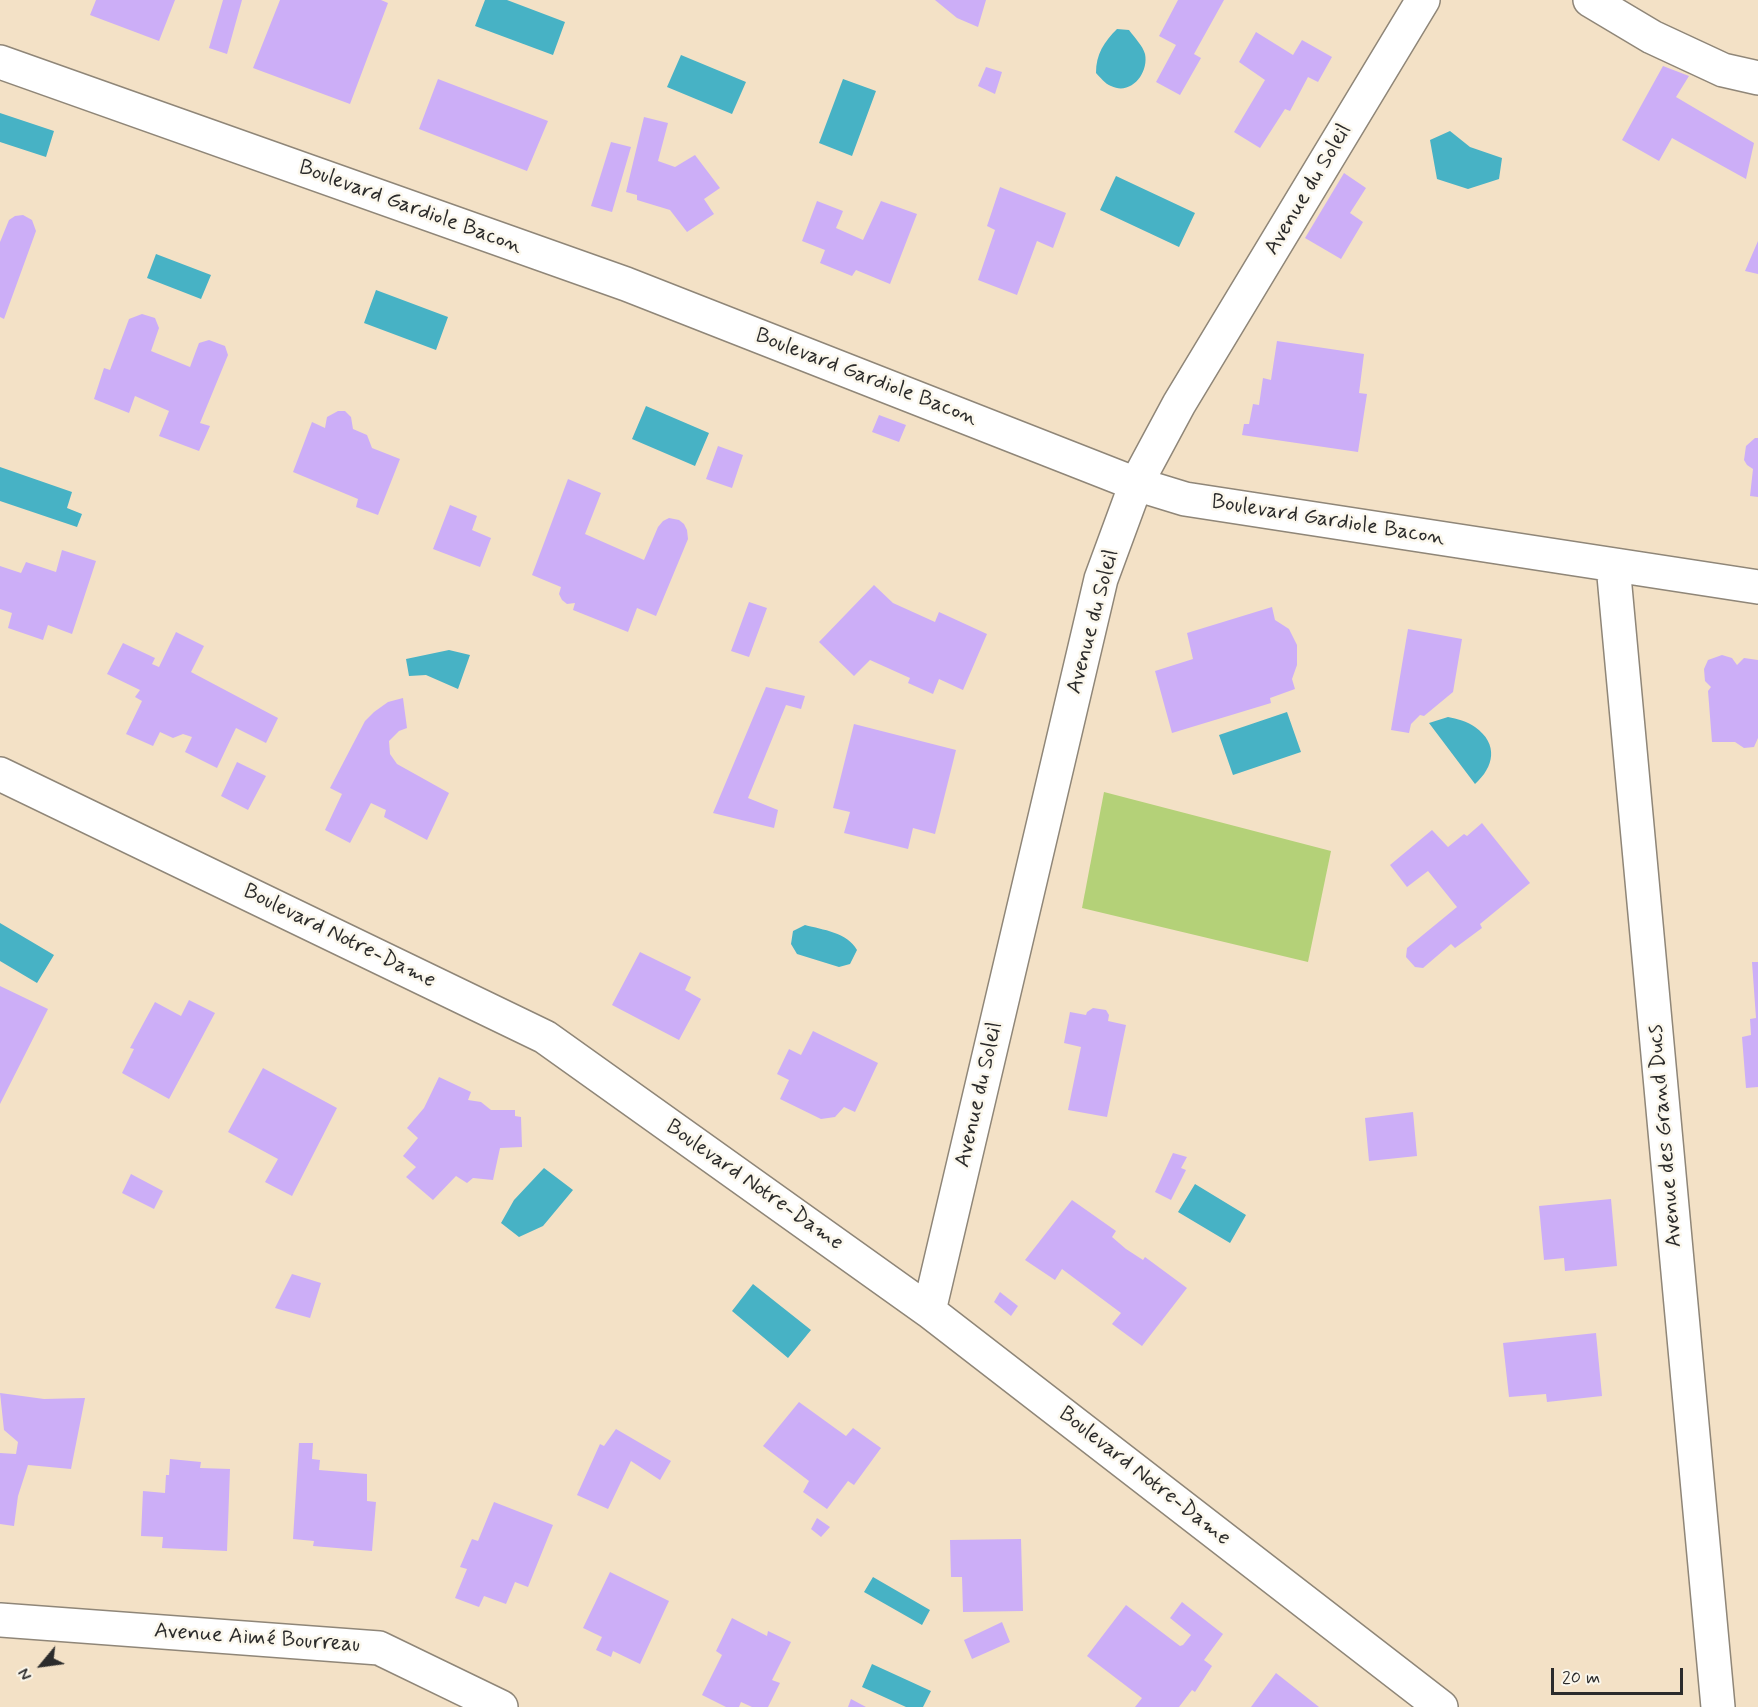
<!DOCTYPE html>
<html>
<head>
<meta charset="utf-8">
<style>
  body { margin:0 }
  #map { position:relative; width:1758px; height:1707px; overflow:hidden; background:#f3e1c6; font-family:Mynerve,sans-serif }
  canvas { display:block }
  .north { position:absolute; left:12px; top:1635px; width:60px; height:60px; -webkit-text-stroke:4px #fbf7ec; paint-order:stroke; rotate:241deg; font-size:16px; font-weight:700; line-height:24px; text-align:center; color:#2b2b2b }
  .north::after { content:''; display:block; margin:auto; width:21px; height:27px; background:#2b2b2b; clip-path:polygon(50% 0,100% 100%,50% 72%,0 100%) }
  .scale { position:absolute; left:1551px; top:1668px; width:132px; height:27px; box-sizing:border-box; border:3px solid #2b2b2b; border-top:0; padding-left:8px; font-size:18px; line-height:21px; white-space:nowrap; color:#2b2b2b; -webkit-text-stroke:4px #fbf7ec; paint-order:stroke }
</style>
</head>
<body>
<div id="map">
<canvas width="1758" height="1707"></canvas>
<div class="north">N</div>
<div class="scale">20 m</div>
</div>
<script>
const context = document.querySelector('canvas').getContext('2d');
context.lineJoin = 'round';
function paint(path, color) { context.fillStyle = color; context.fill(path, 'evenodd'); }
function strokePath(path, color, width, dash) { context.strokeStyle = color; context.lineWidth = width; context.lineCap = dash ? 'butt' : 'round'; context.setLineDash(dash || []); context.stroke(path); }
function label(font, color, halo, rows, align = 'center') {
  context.font = font + ' Mynerve,sans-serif'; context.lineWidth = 5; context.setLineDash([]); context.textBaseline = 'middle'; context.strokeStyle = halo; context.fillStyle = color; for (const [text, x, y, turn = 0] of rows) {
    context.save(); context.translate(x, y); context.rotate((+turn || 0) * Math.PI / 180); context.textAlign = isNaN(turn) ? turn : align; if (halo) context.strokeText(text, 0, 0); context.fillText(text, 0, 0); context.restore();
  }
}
const green = new Path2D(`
  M1104,792L1331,851L1308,962L1082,908Z`);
const water = new Path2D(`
  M485,0H507L565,22L553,55L475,26Z
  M1117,29L1129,30C1134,37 1143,46 1145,54C1149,73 1131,96 1111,86C1105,84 1100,77 1096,73C1096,54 1104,42 1117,29Z
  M681,55L746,82L732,114L667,87Z
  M843,79L876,91L852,156L819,143Z
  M0,113L54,131L46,157L0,142Z
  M1450,131L1470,147L1502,158L1499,179L1468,189L1437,179L1430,140Z
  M1116,176L1195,213L1179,247L1100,210Z
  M156,254L211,275L201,299L147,278Z
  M376,290L448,317L436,350L364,323Z
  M646,406L709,433L695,466L632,439Z
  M0,467L72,492L67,508L82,514L77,527L0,501Z
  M449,650L470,655L458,689L426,675L409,676L406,659Z
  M1287,712L1301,752L1233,775L1219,735Z
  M1448,717C1457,719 1467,721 1475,727C1499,744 1494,767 1475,784L1429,723Z
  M0,923L54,955L37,983L0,961Z
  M805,925C823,930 847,932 857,950L850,964L839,967L797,954L791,944L793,931Z
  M544,1168L573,1190L543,1226L519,1237L501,1223L514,1200Z
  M1195,1184L1246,1215L1230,1243L1178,1212Z
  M753,1284L811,1330L788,1358L732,1311Z
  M873,1577L930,1610L922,1625L864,1592Z
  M872,1664L931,1691L923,1707H906L862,1687Z`);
const building = new Path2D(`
  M96,0H175L159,41L90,15Z
  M223,0H242L227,54L209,48Z
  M280,0H381L388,3L350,104L253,68Z
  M935,0H986L978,27L957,18Z
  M1178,0H1224L1194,54L1201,58L1180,95L1156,82L1176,45L1159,36Z
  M1256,32L1293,55L1302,40L1332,57L1318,82L1308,77L1290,111L1285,109L1260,148L1234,132L1265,80L1239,62Z
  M1663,66L1689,76L1676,97L1754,143L1746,179L1672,138L1659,161L1622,140Z
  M986,67L1002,72L995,94L978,86Z
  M438,79L548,121L527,171L419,129Z
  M644,117L668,123L658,161L675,167L695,155L720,188L704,199L714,214L687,232L670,210L637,200V195L626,192Z
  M611,142L631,147L612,212L591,206Z
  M1344,173L1366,188L1350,213L1363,222L1341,259L1305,238Z
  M1000,187L1066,213L1053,248L1037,241L1017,295L978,280L995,230L987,226Z
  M817,201L843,211L836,228L863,240L881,201L917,214L890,284L856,270L852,276L820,263L825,250L802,241Z
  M23,215L32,220L36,231L4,319L0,317V242L9,220L15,216Z
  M1758,241V274L1745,271Z
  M142,314L155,318L159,328L151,351L190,367L199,343L209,340L225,346L228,355L200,423L210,426L199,451L159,436L169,411L135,396L129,413L94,399L104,368L110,370L129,319Z
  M1277,341L1364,354L1359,393L1367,394L1358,452L1242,435L1244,424H1249L1253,404L1259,405L1263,378L1271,380Z
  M338,411H345L351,417L353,429L367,435L372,448L400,459L378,515L356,507L358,499L293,472L312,422L325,428L327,417Z
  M879,415L906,425L899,442L872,432Z
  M1755,438H1758V497L1750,496L1753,469L1747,465L1744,460L1746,446Z
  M718,446L743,455L732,488L706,479Z
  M568,479L601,493L585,534L644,560L658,527L663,521L669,518L679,520L684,524L687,530L688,539L656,616L637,608L628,632L573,610L575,603L567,604L562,600L559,594L561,587L532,575Z
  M450,505L477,516L472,530L491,538L480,567L433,549Z
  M62,550L96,561L72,634L48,625L43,640L8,628L12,613L0,609V566L21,573L26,562L56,572Z
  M874,585L893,603L935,622L939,612L987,634L963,690L939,679L933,694L908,683L910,678L870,660L854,676L819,642Z
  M749,602L767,608L749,657L731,651Z
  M1272,607L1275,620L1289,629L1297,645V665L1292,679L1295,689L1270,698L1271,703L1172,733L1155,671L1193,659L1187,633Z
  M1408,629L1462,639L1453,692L1424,716L1420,715L1411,724L1409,733L1391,730Z
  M176,632L204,646L191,672L278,718L266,743L236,728L217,768L185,752L192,737L183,734L173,738L160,732L153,746L126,734L142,701L135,697L140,690L107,674L123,643L155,658L152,664L159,667Z
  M1722,655L1732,658L1737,665L1744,658L1758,660V738L1754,747L1744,748L1735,742H1712L1708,691L1711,687L1705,681L1704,669L1708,660Z
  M766,687L805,696L801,709L786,705L748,798L778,810L774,828L713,813Z
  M403,698L407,728L399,731L389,741L390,754L397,764L449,793L427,840L384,817L386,810L371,803L350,843L325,830L342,794L330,788L365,721L374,712L388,702Z
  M854,724L956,750L935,834L913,828L908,849L844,833L850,812L833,808Z
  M237,762L266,776L248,810L221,796Z
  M1482,823L1530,883L1480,924L1482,928L1455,948L1451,944L1423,968L1415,967L1406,957L1407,948L1457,907L1428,871L1407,887L1390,865L1432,830L1448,847L1464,834L1467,836Z
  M640,952L691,977L685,990L701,999L679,1040L612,1005Z
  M1752,962H1758V1087L1746,1088L1742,1037L1751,1035L1750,1019L1756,1018Z
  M0,986L48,1009L0,1104Z
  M189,1000L215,1013L169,1099L122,1073L134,1049L130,1048L155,1002L181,1016Z
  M1093,1008L1106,1010L1109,1015L1108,1021L1126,1025L1107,1117L1068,1110L1081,1047L1064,1043L1070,1012L1086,1015L1087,1012Z
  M813,1031L878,1063L855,1112L844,1107L835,1117L821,1119L780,1099L789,1080L777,1074L789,1049L801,1055Z
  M263,1068L337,1108L292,1196L265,1182L278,1159L228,1132Z
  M439,1077L471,1092L468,1100L481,1102L491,1110H515V1116L521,1117L522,1147L500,1148L493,1180L473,1178L467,1183L456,1176L433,1200L406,1177L416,1167L403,1156L418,1138L407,1128L424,1108Z
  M1413,1112L1417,1156L1369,1161L1365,1118Z
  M1173,1153L1187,1157L1181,1168L1186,1170L1171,1200L1155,1192Z
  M131,1174L163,1191L154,1209L122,1193Z
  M1611,1199L1617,1266L1565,1271L1564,1258L1544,1260L1539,1206Z
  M1072,1200L1116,1231L1112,1237L1126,1249L1143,1260L1145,1257L1187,1288L1142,1346L1112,1324L1121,1313L1062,1269L1055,1280L1025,1260Z
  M292,1274L321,1283L310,1318L275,1308Z
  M1000,1292L1018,1306L1011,1316L994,1302Z
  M1596,1333L1602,1396L1547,1402L1546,1394L1509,1397L1503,1343Z
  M0,1393L44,1399L85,1398L71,1469L28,1465L18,1496L14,1526L0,1524V1453L16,1454L18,1442L4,1430Z
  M799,1402L846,1436L853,1428L881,1448L854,1485L848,1481L827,1509L803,1492L809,1481L763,1446Z
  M616,1429L671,1461L660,1480L631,1461L608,1509L577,1495L600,1444L604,1446Z
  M299,1443H313L312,1459L320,1460L319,1470L367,1474V1501L376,1502L372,1551L313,1546L314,1541L293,1539Z
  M170,1459L201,1462L200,1468L230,1469L227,1551L162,1548L163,1537L141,1536L143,1491L165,1493L166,1475H169Z
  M494,1502L553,1525L528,1587L515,1582L506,1604L484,1596L479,1607L455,1598L467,1569L460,1567L472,1539L478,1541Z
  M817,1518L830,1527L821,1537L811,1529Z
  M1021,1539L1023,1611L963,1612L962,1577H951L950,1540Z
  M610,1572L669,1601L640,1664L613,1651L611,1657L596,1650L602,1637L583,1628Z
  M1182,1602L1223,1634L1204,1660L1212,1666L1195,1692L1192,1690L1179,1707H1135L1142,1698L1087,1656L1126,1605L1180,1646L1183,1645L1191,1635L1170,1618Z
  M732,1618L767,1636L768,1631L791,1642L772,1680L780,1683L768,1707H752L741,1702L739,1707H726L702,1695L722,1655L716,1651Z
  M1002,1622L1010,1642L972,1659L964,1640Z
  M1276,1673L1319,1707H1251Z
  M851,1699L866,1707H848Z`);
const street = new Path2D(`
  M1590,0L1652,37L1723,70L1758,78
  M0,62L626,284L1136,484L1185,499L1758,587
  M1613,565L1718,1707
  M0,774L545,1037L929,1311L1441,1707
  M929,1311L1101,579L1136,484L1179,404L1423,0
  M0,1620L379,1648L501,1707`);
const streetNames = [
  ["Avenue du Soleil",1309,190,-59],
  ["Boulevard Gardiole Bacon",410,208,20],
  ["Boulevard Gardiole Bacon",866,378,21],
  ["Boulevard Gardiole Bacon",1328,521,9],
  ["Avenue du Soleil",1094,622,-75],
  ["Boulevard Notre-Dame",339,937,26],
  ["Avenue du Soleil",980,1095,-77],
  ["Avenue des Grand Ducs",1666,1136,-95],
  ["Boulevard Notre-Dame",754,1186,35],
  ["Boulevard Notre-Dame",1144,1477,38],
  ["Avenue Aimé Bourreau",257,1639,4]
];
paint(green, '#b4d178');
paint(water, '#47b2c5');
paint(building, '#ccaef7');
strokePath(street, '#8f8678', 36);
strokePath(street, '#fff', 33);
label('22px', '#2b2b2b', '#fbf7ec', streetNames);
</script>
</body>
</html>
